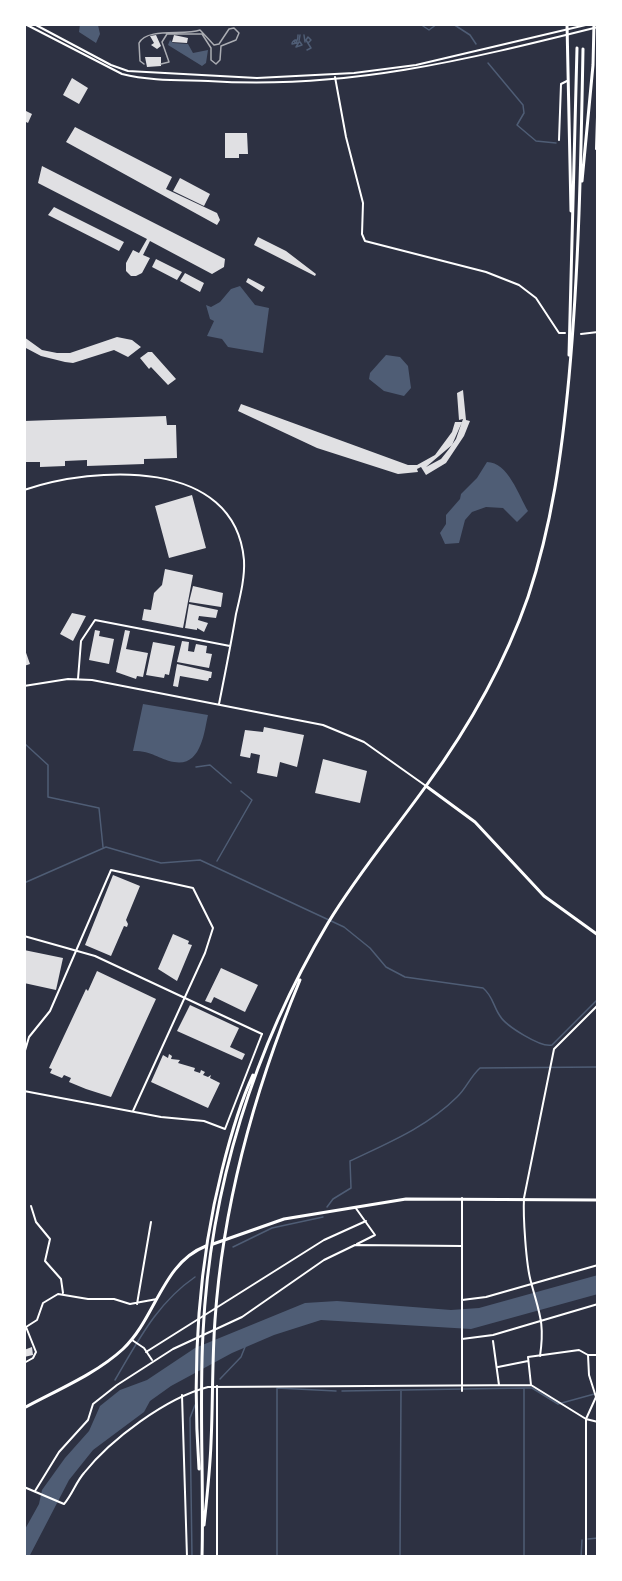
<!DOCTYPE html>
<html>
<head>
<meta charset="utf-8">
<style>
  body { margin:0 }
  #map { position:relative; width:622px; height:1581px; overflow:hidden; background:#2d3142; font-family:"Fira Sans Condensed",sans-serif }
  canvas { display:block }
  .frame { position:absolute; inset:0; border:26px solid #fff; pointer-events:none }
</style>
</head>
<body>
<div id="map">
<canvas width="622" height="1581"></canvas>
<div class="frame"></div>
</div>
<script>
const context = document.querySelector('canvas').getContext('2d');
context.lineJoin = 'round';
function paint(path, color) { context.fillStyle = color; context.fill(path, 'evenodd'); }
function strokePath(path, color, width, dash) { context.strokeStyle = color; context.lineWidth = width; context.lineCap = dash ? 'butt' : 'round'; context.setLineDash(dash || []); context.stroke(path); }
const water = new Path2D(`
  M80,24L98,25L100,34L96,43L79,32Z
  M170,40L173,43L188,44L193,53L208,50L206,63L202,66L168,45Z
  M240,286L255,305L269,308L263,353L228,347L222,339L207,336L214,321L210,319L206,305L211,307L220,302L231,289Z
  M386,355L400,357L408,366L411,388L404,396L384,391L369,379L370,373Z
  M487,462C508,462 519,496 528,511L517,522L503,508L486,507L472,512L465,520L459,543L445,544L440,533L446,524V515L460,499L461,494L477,478Z
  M143,704L208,715C204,733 201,767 174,762C157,759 154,751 133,751Z
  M598,1275V1294L471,1329L321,1320L274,1335L232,1353L171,1386L150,1401L144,1412L93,1450L69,1480L29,1557H24V1531L39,1504L42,1490L65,1458L89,1431L100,1406L120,1390L147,1380L195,1348L305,1303L337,1301L451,1310L479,1308Z`);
const stream = new Path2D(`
  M420,24L429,30L437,24
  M453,24L470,35L476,44
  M304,35L305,42
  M299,41L300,35
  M297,42L296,40C294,40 292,42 292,44L297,43C297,42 297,41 296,40H295L294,41L295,43C298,41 298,38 298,35
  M299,42L296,47L302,45L300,42
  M307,50L311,48L306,40L308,37L311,40L308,43
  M488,63L523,105L524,113L517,125L536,141L556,143
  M24,743L48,765V797L99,808L103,847
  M196,767L210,765L231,783
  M217,861L252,800L241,791
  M24,883L106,847L161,863L200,860L344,927L370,948L386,967L405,977L483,988C493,996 493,1006 500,1016C506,1026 541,1048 552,1045L598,999
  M327,1207L333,1199L351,1188L350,1161C388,1143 427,1127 457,1097C466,1089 470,1077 480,1068L598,1067
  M233,1247L272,1228L323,1217
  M220,1379L241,1357L245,1347
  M115,1380C138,1341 157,1303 195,1277
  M342,1391L524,1388
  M588,1539L598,1538
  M192,1557L190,1418L195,1405
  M277,1557V1388L336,1391
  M400,1557L401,1390
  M524,1557V1388H532L558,1404L598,1393
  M581,1557L582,1540`);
const building = new Path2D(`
  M156,35L161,46L157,49L151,45L154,43L150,36Z
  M174,35L188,38L187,43L172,42Z
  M145,57H161V66L147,67Z
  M72,78L88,88L79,104L63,95Z
  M24,110L32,114L28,123L24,121Z
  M75,127L172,177L166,189L217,213L220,220L217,225L66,142Z
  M225,133H247L248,154H239V158H225Z
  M42,166L225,259L224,267L212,274L150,241L143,255L150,258L142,273L136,276H131L126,271V263L133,250L139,253L147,239L38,183Z
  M180,178L210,194L204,206L173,191Z
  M54,207L124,242L119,251L48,215Z
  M258,237L286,251L316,274L315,276L254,245Z
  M156,259L182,272L177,280L152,267Z
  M185,273L204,283L200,292L180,281Z
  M248,278L265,287L262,292L246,282Z
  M24,337L42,350L57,353H70L117,337L132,340L141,347L128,357L114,350L73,363L65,362L41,356L24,347Z
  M148,352H152L176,379L168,385L151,367L149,369L140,358Z
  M463,390L466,420L470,421L464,436L446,463L426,475L421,467L417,469L418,472L398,474L317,448L238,411L241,404L408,465H417L435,455L452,432L455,422H462L452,445L426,467L441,459L449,449L456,439L463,419L459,420L457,393Z
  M166,416L167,425H176L177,458L144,459V464L87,466V460L65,461V466L40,467V462H24V421Z
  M192,495L206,548L169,558L155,506Z
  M165,569L193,575L183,628L142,620L144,609L151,610L154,593L162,585Z
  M193,586L223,593L221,607L189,602Z
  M189,604L218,610L216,618L199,616L198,620L208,623L204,632L197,628V630L185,628Z
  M72,613L86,616L73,641L60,634Z
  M95,630L100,631L99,636L114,639L109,664L89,660Z
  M125,630L130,631L126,649L148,653L143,677L137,676L136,679L116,672Z
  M182,641L189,642L188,651L194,652L196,644L207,646L206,653L212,654L209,668L177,662Z
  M153,642L175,646L169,675L165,674L164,678L146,675Z
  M24,647L30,664L24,666Z
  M177,664L212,672L211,678H209L208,681L180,676L178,687L173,686Z
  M264,727L304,735L297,767L280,762L277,777L257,773L260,755L251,753L250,758L240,756L245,730L263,732Z
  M323,759L367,771L360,803L315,793Z
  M113,875L140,886L126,920L128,924L127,927L124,926L111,956L85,945Z
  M173,934L189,941L188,944L192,945L177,981L158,969Z
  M24,950L63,958L56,990L24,983Z
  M221,968L258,985L245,1012L214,997L211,1003L205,1001Z
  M97,971L156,999L111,1097L86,1089L69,1082L71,1078L64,1075L62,1078L50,1073L52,1069L49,1068L86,989L88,991Z
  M190,1005L239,1028L230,1047L245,1054L242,1060L177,1031Z
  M169,1054L172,1056L171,1059L180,1060L178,1063L195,1068L194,1071L200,1073L201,1070L205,1072L203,1075L208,1077L211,1075L210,1078L220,1083L208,1108L151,1082L163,1055L168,1058Z
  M32,1347L33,1355L24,1357V1350Z`);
const minor = new Path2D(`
  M335,77L346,137L363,203L362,234L365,241L486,272L519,285L536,298L559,333H565
  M559,140L561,84L567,81
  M596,149L598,85
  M581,334L598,332
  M24,1054L29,1037L50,1011L111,870L193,888L213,928L205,953L133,1111
  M24,1091L161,1117L204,1121L225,1129L262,1034
  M31,1206L36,1222L50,1239L45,1261L61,1279L63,1293
  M355,1207L375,1235L357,1244
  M462,1300L486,1297L598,1265
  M137,1304L151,1222
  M462,1339L493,1335L598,1304
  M132,1340L144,1348L152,1360
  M493,1341L499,1385
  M146,1352L324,1240L366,1221
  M540,1356C545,1322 539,1313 531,1282C526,1265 523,1216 524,1198L554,1049L598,1005
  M24,1363L33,1358L36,1352L26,1327L37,1320L43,1303L58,1294L88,1299H114L130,1304L157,1299
  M498,1367L528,1361
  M531,1385L528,1357L579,1350L588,1355H598
  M462,1391V1198
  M182,1395L187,1557
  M24,1487L64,1504C72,1495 76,1482 84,1473C111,1439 166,1398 208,1387L531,1385L586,1419L598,1422
  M35,1491L59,1452L88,1420L93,1404L117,1385L173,1349L242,1317L324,1260L355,1245L462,1246
  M217,1557V1386
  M586,1557V1419L596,1397L589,1375L588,1355`);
const tertiary = new Path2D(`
  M25,24L122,74C150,81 180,80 208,81C345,90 466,60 598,27
  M34,24L111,65L128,71L257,78L354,73L416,65L590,24
  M24,490C95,466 235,457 244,560C245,578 240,597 236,614C231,644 225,674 219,704
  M78,679L81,641L95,620L230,646
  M24,686L68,679L92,680L323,725L364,742L426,786
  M24,936L95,956L262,1034`);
const primary = new Path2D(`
  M426,786L475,822L544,896L598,935
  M213,1244L284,1219L406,1199L598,1200
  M24,1408C57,1390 96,1374 123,1349C156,1318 162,1263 206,1246`);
const trunk = new Path2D(`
  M567,24L571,211
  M582,181L593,65L594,24
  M569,355L577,48
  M199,1469C192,1368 197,1269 222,1170C230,1138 239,1105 253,1075
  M204,1525C207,1497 210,1470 211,1443C213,1402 212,1361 215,1320C223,1204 256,1086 300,980
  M202,1557C204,1482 199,1408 203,1333C210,1188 254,1047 328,923C357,875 393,832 426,786C469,727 504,666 528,597C552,525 562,452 569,377C579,268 581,159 583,49`);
const rail = new Path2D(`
  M144,64L140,61L139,43C147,27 185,36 200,30L214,45L219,44L229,29L234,28L239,33L236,40L221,46L220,60L216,64L211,60V48L202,34H167L162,42L169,62L161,64`);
paint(water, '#4f5d75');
strokePath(stream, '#4f5d75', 1.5);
paint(building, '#e0e0e3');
strokePath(minor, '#fff', 2);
strokePath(tertiary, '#fff', 2);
strokePath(primary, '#fff', 3);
strokePath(trunk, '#fff', 3);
strokePath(rail, '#abadb3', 1.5);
</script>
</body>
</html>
